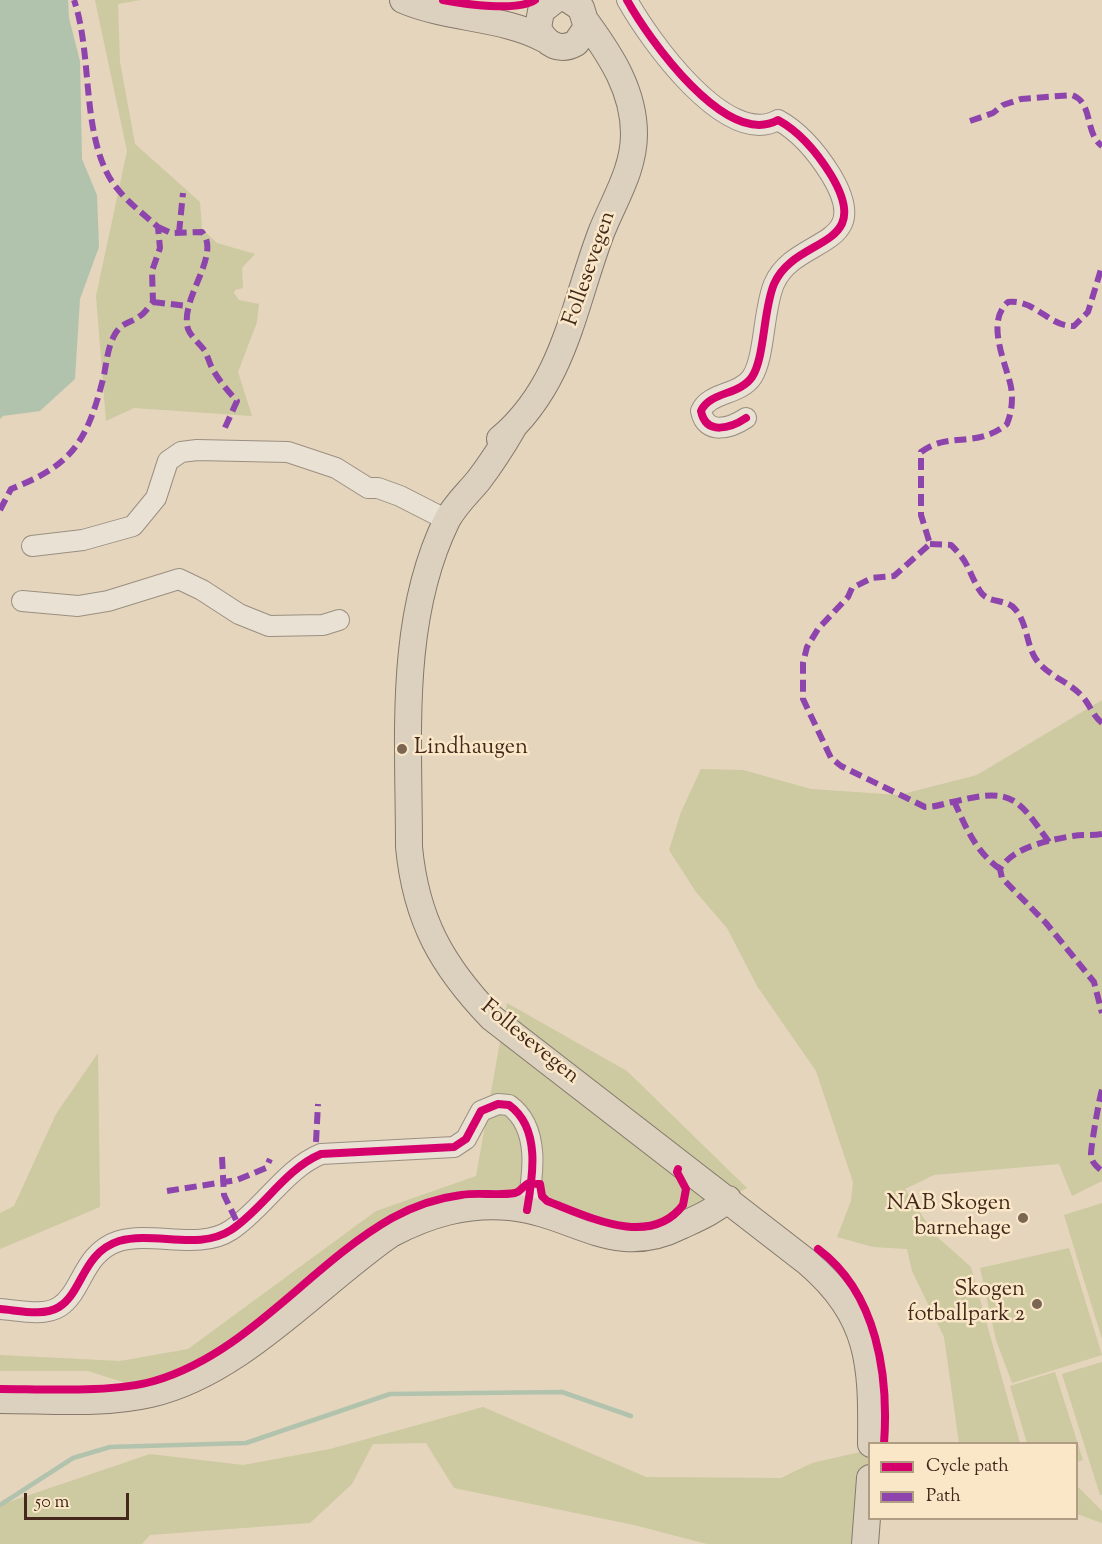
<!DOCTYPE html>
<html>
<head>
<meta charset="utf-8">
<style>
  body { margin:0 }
  #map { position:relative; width:1102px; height:1544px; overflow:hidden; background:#e4d5bc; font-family:"Sorts Mill Goudy",serif }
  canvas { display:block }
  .legend { position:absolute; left:868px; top:1442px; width:210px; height:78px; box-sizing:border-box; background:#f9e7c8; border:2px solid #b09b83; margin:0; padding:8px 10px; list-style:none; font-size:18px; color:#43281b }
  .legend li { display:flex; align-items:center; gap:12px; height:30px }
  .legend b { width:30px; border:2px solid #b09b83 }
  .scale { position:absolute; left:24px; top:1493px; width:105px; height:27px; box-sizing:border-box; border:3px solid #43281b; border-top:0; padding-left:8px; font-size:18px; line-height:21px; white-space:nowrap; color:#43281b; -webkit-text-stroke:4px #f9e7c8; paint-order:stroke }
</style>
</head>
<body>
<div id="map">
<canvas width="1102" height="1544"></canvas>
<ul class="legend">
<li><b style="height:8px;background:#d6006c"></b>Cycle path</li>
<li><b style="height:8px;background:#8e44ad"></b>Path</li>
</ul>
<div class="scale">50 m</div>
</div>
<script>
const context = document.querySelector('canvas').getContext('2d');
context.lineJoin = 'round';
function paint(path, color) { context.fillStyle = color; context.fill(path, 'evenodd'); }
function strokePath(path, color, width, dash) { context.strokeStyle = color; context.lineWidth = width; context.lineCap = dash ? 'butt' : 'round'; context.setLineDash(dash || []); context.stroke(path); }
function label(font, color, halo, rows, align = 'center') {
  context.font = font + ' "Sorts Mill Goudy",serif'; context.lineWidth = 5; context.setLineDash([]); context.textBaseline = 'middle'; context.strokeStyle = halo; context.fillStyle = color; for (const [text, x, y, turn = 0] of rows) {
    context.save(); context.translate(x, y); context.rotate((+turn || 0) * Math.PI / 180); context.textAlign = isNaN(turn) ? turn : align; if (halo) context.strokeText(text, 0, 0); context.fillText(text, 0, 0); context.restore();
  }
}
const green = new Path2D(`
  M95,0H141L118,4L120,62L135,144L200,202L202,229L217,243L255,254L242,268L243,288L235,290L234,293L239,300L259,304L257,322L238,372L252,416L134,408L106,421L96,296L127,151Z
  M1102,700V1181L1072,1196L1059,1164L934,1175L905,1189L934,1234L971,1267L1020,1443H959L944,1337L912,1271L907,1249L873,1247L837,1237L851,1201L853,1182L816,1071L757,986L727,928L696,892L669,850L681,812L701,769L743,770L811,789L899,795L977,775Z
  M507,1003L627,1071L747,1188L643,1243L487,1205L399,1235L235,1362L135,1386L88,1371H0V1355L120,1361L188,1349L376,1211L476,1176Z
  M98,1053L100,1207L0,1249V1213L14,1206L56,1114Z
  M1102,1203V1339L1064,1215Z
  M1069,1248L1102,1355L1012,1383L996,1340L980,1268Z
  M1102,1362V1495H1100L1062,1374Z
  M1055,1372L1083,1460L1077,1462L1076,1444L1027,1443L1010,1386Z
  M483,1407L646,1477L781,1478L812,1463L869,1450L865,1544H707L634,1525L454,1488L426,1443L373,1444L352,1484L310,1523L150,1535L142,1544H0V1505L150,1454L243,1465L330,1449Z
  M1076,1485L1102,1511V1523L1077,1514Z`);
const water = new Path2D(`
  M0,0H68L69,18L80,61L82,159L97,195L99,247L80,299L75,379L40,411L3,416L0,419Z`);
const stream = new Path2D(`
  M0,1505L73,1458L110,1447L246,1443L390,1394L562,1392L631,1416`);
const minor = new Path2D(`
  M627,0C648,38 726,149 778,120C800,132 818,154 831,175C876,250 795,235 774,284C763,310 765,357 752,377C740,395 709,392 701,411C706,436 731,428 746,418
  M32,546L83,540L133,526L156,498L168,461L181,452L197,450L288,452L336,468L368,488H378L400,496L447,520
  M22,601L78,606L108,601L179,579L202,590L239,614L269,626L323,625L339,620
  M0,1309C17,1310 43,1317 59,1307C83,1292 82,1253 119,1241C154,1231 199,1251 231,1230C263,1209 285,1169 321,1154L454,1147L466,1139L481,1111L498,1104L509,1105C541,1128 533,1176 527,1210`);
const major = new Path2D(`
  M403,0C447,19 504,17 544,39
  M555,0L541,11L538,28C546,45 560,52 576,43L587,27L581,8L569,0
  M513,428C502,447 491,464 478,481C467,494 455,505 447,520C398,620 409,738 409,847C416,920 442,966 492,1018L807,1262C871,1317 872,1364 871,1444
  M500,439C564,385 573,307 601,233C614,200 634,170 634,134C634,91 611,56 587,23
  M0,1400C49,1400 102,1405 150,1394C240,1374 317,1285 391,1234C429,1214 467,1203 510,1207C576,1214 614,1260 681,1226C698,1218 713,1212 728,1199
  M865,1544L870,1478`);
const quiet = new Path2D(`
  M970,121L993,113L1003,105L1021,99L1072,95C1094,103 1084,133 1102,146
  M158,227L171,233L202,232C222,255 179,299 188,329C191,337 200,344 205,351C208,357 209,362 212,368C219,381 228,391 237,401L223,432
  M179,233L183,193
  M153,302L187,306
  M0,510L11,489C70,466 86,444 102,383C107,366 106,350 115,334C122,322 131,323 140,316C145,313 149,306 153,302L152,271L160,248L158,227C140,211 118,195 107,173C82,123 92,53 74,0
  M930,544L951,545C970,563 968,572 980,591C987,604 1006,598 1015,609C1027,623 1026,641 1034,656C1044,674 1066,680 1080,694C1089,702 1092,715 1102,723
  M954,801C966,828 976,852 1000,869
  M1102,834C1092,836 1083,834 1073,836C1049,840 1013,847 1000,869L1002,878L1046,923L1094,982L1102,1013
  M1049,842C1018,799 1013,787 957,801C945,803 937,807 925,807L841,766L831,758L803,699V663L807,647L818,629L848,597L852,588L872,578L894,576L930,544L921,515V452C949,431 976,449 1007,424C1012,411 1013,400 1011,387C1006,363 985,322 1008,302C1035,299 1049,327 1074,326L1088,312L1102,266
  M1102,1090C1100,1094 1090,1151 1091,1156C1092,1163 1097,1167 1102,1171
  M316,1142L318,1104
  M222,1157L224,1195L236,1220
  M167,1191L237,1180L266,1168L270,1159`);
const cycleway = new Path2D(`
  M443,0C464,4 517,12 535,0
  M627,0C648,38 726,149 778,120C800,132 818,154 831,175C876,250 795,235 774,284C763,310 765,357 752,377C740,395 709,392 701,411C706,436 731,428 746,418
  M537,1184H540L542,1196L547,1201C587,1216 650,1249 683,1205L686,1189L677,1172L678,1169
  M818,1249C877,1293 889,1375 884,1444
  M0,1309C17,1310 43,1317 59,1307C83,1292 82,1253 119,1241C154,1231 199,1251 231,1230C263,1209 285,1169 321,1154L454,1147L466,1139L481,1111L498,1104L509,1105C541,1128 533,1176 527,1210
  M0,1389C43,1389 114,1393 154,1381C249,1353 308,1266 392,1218C412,1207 438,1198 461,1195C478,1192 497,1196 515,1193C522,1191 523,1185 529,1183`);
const markers = [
  [402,749,6,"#7b6553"],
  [1023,1218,6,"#7b6553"],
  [1037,1304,6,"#7b6553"]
];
const streetNames = [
  ["Follesevegen",591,269,-71],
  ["Follesevegen",529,1043,39]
];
const poiNames = [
  ["Lindhaugen",414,749,"left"],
  ["NAB Skogen",1011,1205],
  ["barnehage",1011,1230],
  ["Skogen",1025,1291],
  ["fotballpark 2",1025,1316]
];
paint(green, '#cdc9a0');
paint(water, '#b2c3ad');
strokePath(stream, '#b2c3ad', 4.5);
strokePath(minor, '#9b8f80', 22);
strokePath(major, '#84796b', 28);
strokePath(minor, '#e8e1d4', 20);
strokePath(major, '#dcd1bf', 26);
strokePath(quiet, '#8e44ad', 6, [12, 6]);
strokePath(cycleway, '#d6006c', 8);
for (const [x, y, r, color] of markers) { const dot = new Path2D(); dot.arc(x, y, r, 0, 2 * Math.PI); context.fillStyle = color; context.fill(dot); strokePath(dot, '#f9e7c8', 2); }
label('22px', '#43281b', '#f9e7c8', streetNames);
label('22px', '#43281b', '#f9e7c8', poiNames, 'right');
</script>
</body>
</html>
